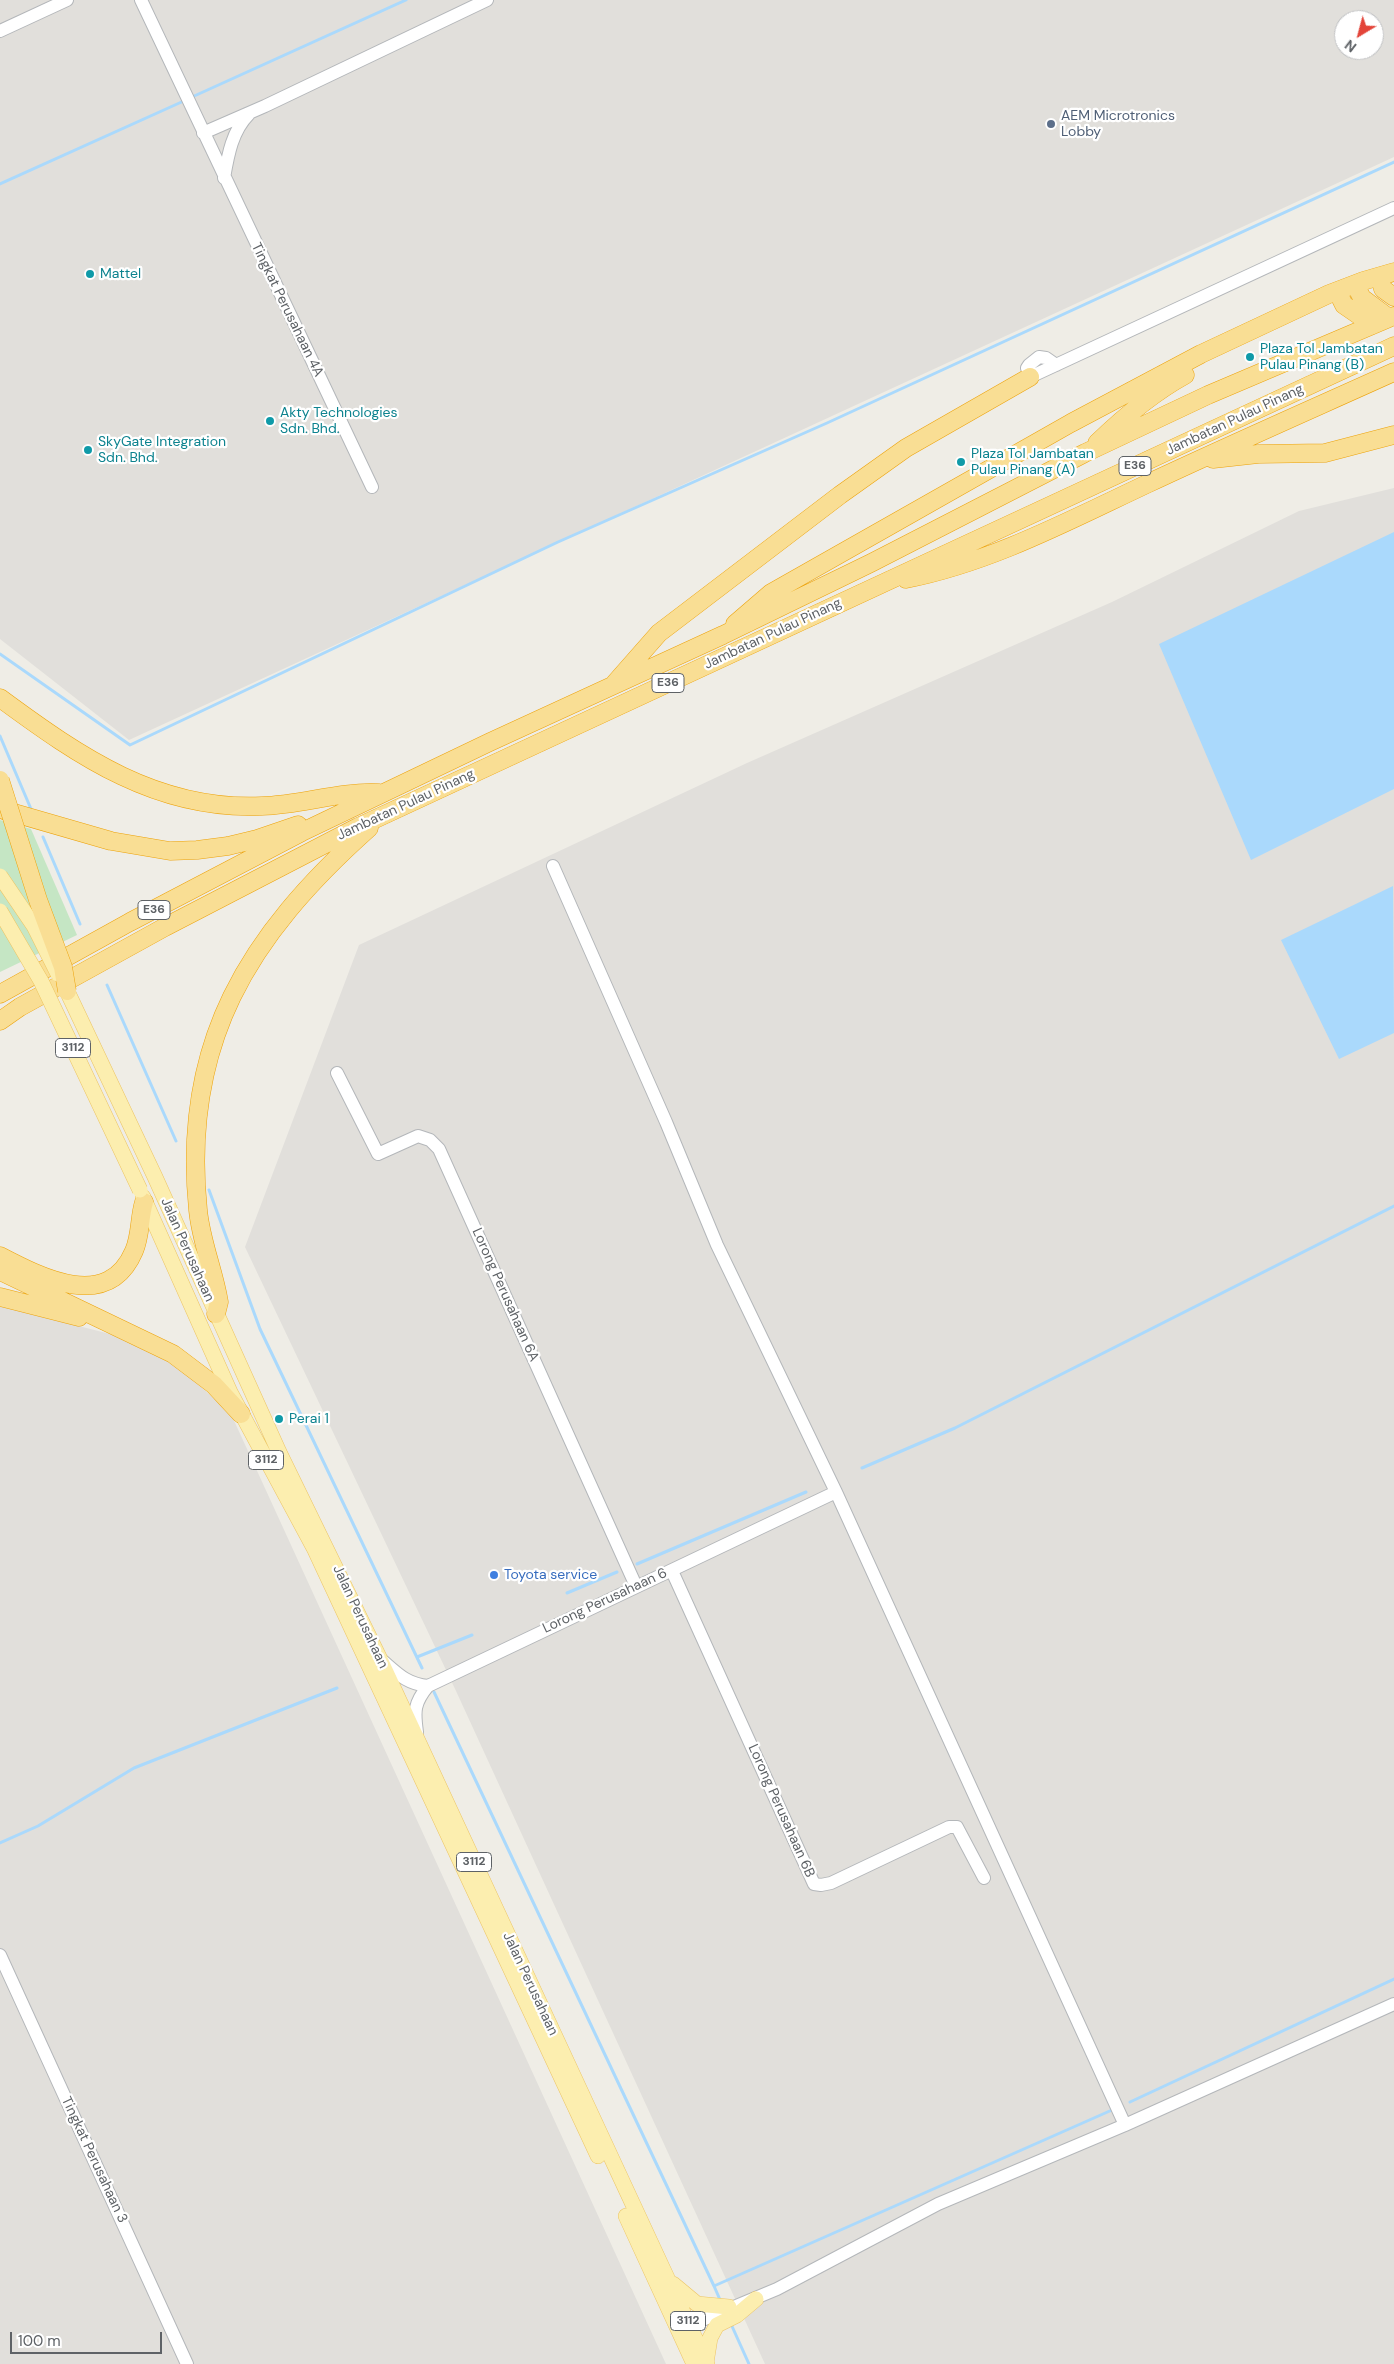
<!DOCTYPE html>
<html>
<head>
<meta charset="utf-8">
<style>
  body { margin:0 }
  #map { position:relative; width:1394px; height:2364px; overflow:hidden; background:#efede6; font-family:"DM Sans",sans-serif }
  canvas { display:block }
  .north { position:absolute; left:1334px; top:10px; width:50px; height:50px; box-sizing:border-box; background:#fff; border:1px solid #bfc0c2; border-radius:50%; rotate:217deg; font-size:14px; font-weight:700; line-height:20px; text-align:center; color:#5e6266 }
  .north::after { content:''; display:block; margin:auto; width:18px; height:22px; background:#e34439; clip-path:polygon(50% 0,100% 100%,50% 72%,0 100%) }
  .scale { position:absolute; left:10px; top:2332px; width:152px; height:22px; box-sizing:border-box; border:2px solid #5e6266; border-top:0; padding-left:6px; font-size:15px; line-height:18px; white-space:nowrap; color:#5e6266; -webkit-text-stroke:4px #fff; paint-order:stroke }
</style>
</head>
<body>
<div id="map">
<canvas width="1394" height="2364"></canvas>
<div class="north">N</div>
<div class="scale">100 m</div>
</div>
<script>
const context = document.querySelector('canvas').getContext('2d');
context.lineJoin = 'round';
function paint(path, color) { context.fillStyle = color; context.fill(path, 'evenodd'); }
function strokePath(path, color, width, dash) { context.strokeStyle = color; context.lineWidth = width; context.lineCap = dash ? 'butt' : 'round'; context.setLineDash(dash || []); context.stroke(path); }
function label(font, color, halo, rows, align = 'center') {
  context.font = font + ' "DM Sans",sans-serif'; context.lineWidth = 4.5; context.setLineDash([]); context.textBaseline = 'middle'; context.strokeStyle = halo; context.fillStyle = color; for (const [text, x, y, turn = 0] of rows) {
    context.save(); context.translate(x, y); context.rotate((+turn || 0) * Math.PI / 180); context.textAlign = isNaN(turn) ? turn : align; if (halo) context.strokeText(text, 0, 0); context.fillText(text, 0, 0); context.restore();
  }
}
const industrial = new Path2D(`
  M0,0H1394V157L129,740L0,639ZM1344,20H1374V50H1344Z
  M1394,488V2364H765L456,1691L245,1247L359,945L747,763L1112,602L1299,511Z
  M0,1306L114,1335L178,1366L231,1414L666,2364H0Z`);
const green = new Path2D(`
  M0,820L31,829L77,935L0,972Z`);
const water = new Path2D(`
  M1394,532V789L1251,860L1159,644Z
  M1393,886L1394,1033L1339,1059L1281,940Z`);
const stream = new Path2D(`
  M192,97L406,0
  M0,184L186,100
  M0,654L130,745L558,542L827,423L1394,162
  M0,736L31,809
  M43,837L80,924
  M107,985L176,1141
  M209,1190L260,1329L422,1668
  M862,1468L955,1428L1394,1206
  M637,1564L806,1492
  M567,1593L617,1572
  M417,1657L472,1635
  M434,1692L714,2286L1112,2110
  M0,1843L38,1826L134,1768L337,1688
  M1130,2102L1394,1979
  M714,2286L721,2302
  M731,2324L749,2364`);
const minor = new Path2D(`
  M141,0L372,487
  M0,31L67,0
  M203,133L265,106L487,0
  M224,178C228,155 232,131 249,114
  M1056,365L1046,358L1039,357L1029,365L1027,368L1030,377L1394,208
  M553,866L666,1122L717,1245L836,1492L1125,2125
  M337,1073L378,1154L418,1136L430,1140L439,1149L636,1586
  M672,1571L814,1884L821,1885L831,1883L949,1827H957L984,1878
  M383,1661C398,1674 407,1684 428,1686L836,1492
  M417,1732C414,1711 414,1703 428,1686
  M0,1955L187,2364
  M681,2329L777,2289L938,2204L1125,2125L1394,2004`);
const major = new Path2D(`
  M67,991L155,1177L279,1452L379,1657L707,2364
  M143,1197L230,1392L315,1550L598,2156
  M626,2216L694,2364
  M673,2284L697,2304L729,2307
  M706,2363L710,2338L717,2325L737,2315L756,2299`);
const highway = new Path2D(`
  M1381,282L1383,289L1394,297
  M1358,290L1362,298L1389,318
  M1340,297L1344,305L1373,325
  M1097,443C1124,417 1152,393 1185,375
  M1213,459L1258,454L1325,453L1394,435
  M906,579C992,562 1070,520 1149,483C1230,445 1312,409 1394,372
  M735,624L771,593L1071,423L1201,354L1329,294L1363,281L1394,272
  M615,683L659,633L840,495L906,448L1030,377
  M0,698C80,757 158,811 262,806C302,805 339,791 379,793
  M0,809L111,841L170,851L197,850L228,846L257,839L298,825
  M0,994L130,922L302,832L490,742L723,635L871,563L1085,453L1208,395L1394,316
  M0,1021L20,1007L165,927L358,827L1394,346
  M0,1256C42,1278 108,1312 134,1251C141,1235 139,1218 144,1202
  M0,1271L173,1354L214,1385L241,1414
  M0,1297L79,1317
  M216,1314L219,1302C214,1271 201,1242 198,1210C181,1043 248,936 369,828`);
const majorBridge = new Path2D(`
  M0,876L34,926L58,974
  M0,911L41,981L140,1190`);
const highwayBridge = new Path2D(`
  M0,780L38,900L63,967L67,991`);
const markers = [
  [1051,124,5,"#5c6f8a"],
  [90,274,5,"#0f9aa8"],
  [1250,357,5,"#0f9aa8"],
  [270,421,5,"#0f9aa8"],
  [88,450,5,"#0f9aa8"],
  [961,462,5,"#0f9aa8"],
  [279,1419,5,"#0f9aa8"],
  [494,1575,5,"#3f7fe0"]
];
const shields = [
  [1135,466,32],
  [668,683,32],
  [154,910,32],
  [73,1048,35],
  [266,1460,35],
  [474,1862,35],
  [688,2321,35]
];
const shieldNames = [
  ["E36",1135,466],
  ["E36",668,683],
  ["E36",154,910],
  ["3112",73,1048],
  ["3112",266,1460],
  ["3112",474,1862],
  ["3112",688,2321]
];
const serviceNames = [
  ["AEM Microtronics",1061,116],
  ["Lobby",1061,132]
];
const cultureNames = [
  ["Mattel",100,274],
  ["Plaza Tol Jambatan",1260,349],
  ["Pulau Pinang (B)",1260,365],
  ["Akty Technologies",280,413],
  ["Sdn. Bhd.",280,429],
  ["SkyGate Integration",98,442],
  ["Sdn. Bhd.",98,458],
  ["Plaza Tol Jambatan",971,454],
  ["Pulau Pinang (A)",971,470],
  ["Perai 1",289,1419]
];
const streetNames = [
  ["Tingkat Perusahaan 4A",287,310,64],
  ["Jambatan Pulau Pinang",1235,420,-25],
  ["Jambatan Pulau Pinang",773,634,-25],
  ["Jambatan Pulau Pinang",406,805,-25],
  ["Jalan Perusahaan",187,1250,66],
  ["Lorong Perusahaan 6A",505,1295,66],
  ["Lorong Perusahaan 6",605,1601,-25],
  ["Jalan Perusahaan",360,1617,65],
  ["Lorong Perusahaan 6B",781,1811,66],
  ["Jalan Perusahaan",530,1984,65],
  ["Tingkat Perusahaan 3",94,2160,65]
];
const shopNames = [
  ["Toyota service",504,1575]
];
paint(industrial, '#e1dfdb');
paint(green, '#c5e6c4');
paint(water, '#aad9fc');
strokePath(stream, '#aad9fc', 3);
strokePath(minor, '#b4b7ba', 14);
strokePath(major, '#ecc463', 16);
strokePath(highway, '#eca20a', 19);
strokePath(minor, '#fff', 12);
strokePath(major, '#fceeaf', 15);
strokePath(highway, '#f9de94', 18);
strokePath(majorBridge, '#ecc463', 16, []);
strokePath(highwayBridge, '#eca20a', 19, []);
strokePath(majorBridge, '#fceeaf', 15);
strokePath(highwayBridge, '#f9de94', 18);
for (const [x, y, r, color] of markers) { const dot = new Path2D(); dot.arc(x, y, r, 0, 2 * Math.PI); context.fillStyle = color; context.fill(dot); strokePath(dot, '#fff', 2); }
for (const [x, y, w] of shields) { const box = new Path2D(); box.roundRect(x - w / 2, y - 9.5, w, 19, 4); context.fillStyle = '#fff'; context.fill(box); strokePath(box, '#5e6266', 1); }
label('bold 12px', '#5e6266', null, shieldNames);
label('14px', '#4e5e75', '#fff', serviceNames, 'left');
label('14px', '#0d838f', '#fff', cultureNames, 'left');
label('14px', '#5e6266', '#fff', streetNames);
label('14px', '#366cbe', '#fff', shopNames, 'left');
</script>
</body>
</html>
